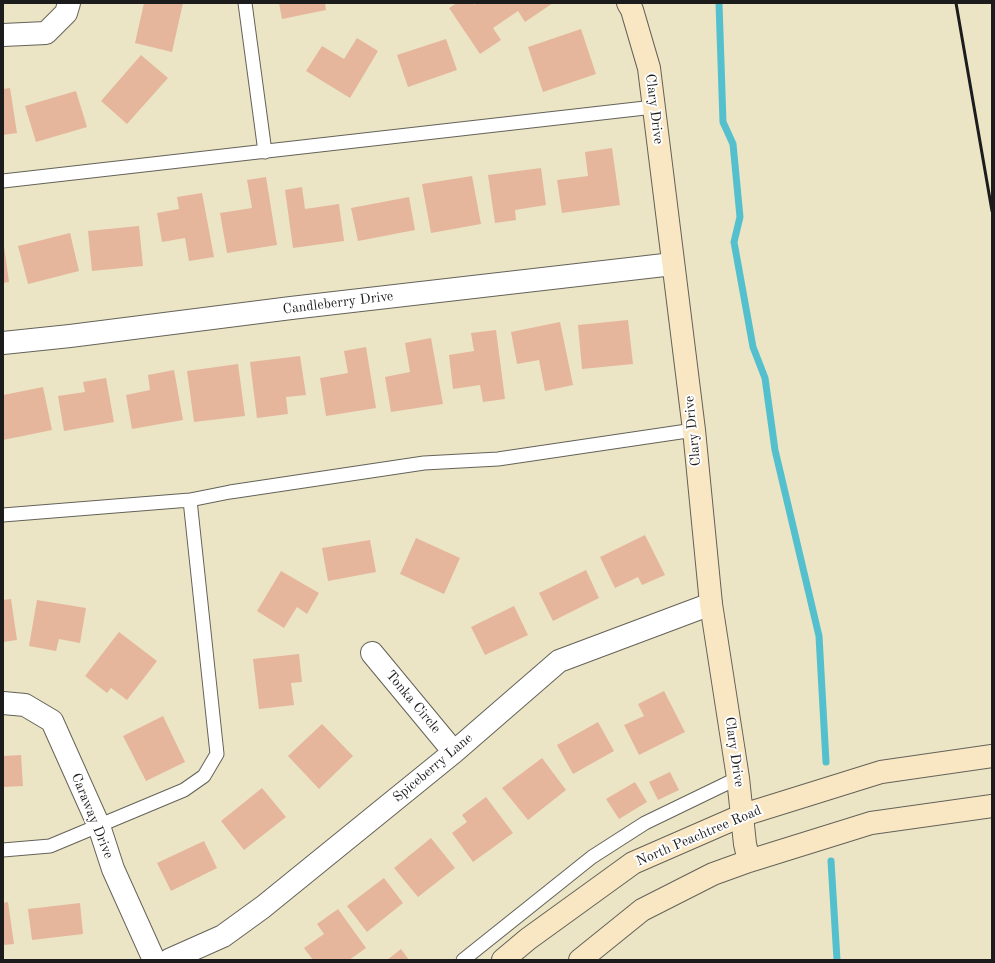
<!DOCTYPE html>
<html>
<head>
<meta charset="utf-8">
<style>
  body { margin:0 }
  #map { position:relative; width:995px; height:963px; overflow:hidden; background:#ebe5c6; font-family:"Old Standard TT",serif }
  canvas { display:block }
  .frame { position:absolute; inset:0; border:4px solid #1c1c1c; pointer-events:none }
</style>
</head>
<body>
<div id="map">
<canvas width="995" height="963"></canvas>
<div class="frame"></div>
</div>
<script>
const context = document.querySelector('canvas').getContext('2d');
context.lineJoin = 'round';
function strokePath(path, color, width, dash) { context.strokeStyle = color; context.lineWidth = width; context.lineCap = dash ? 'butt' : 'round'; context.setLineDash(dash || []); context.stroke(path); }
function paint(path, color) { context.fillStyle = color; context.fill(path, 'evenodd'); }
function label(font, color, halo, rows, align = 'center') {
  context.font = font + ' "Old Standard TT",serif'; context.lineWidth = 4; context.setLineDash([]); context.textBaseline = 'middle'; context.strokeStyle = halo; context.fillStyle = color; for (const [text, x, y, turn = 0] of rows) {
    context.save(); context.translate(x, y); context.rotate((+turn || 0) * Math.PI / 180); context.textAlign = isNaN(turn) ? turn : align; if (halo) context.strokeText(text, 0, 0); context.fillText(text, 0, 0); context.restore();
  }
}
const stream = new Path2D(`
  M719,3L723,122L733,144L740,217L734,242L753,347L765,378L775,450L819,636L826,762
  M831,861L837,960`);
const building = new Path2D(`
  M144,3H183L172,52L135,43Z
  M279,3H325L326,10L282,19Z
  M457,3H473L474,5L477,3H553L525,22L518,11L493,28L501,40L480,54L449,8Z
  M581,29L596,74L543,92L528,47Z
  M357,38L378,51L350,98L306,71L322,46L344,59Z
  M446,39L457,70L408,87L397,55Z
  M141,55L168,78L127,124L101,101Z
  M10,88L17,133L3,135V89Z
  M76,91L87,127L36,142L25,106Z
  M612,148L620,205L562,213L557,180L588,176L585,152Z
  M541,168L546,205L515,210L516,220L495,223L488,175Z
  M472,176L481,224L431,233L422,184Z
  M266,177L277,245L227,253L220,213L252,208L247,180Z
  M302,187L305,209L339,204L344,241L293,248L285,190Z
  M202,193L214,257L189,261L185,238L162,242L157,213L179,209L177,197Z
  M409,197L415,230L358,241L351,208Z
  M139,226L143,266L92,271L88,231Z
  M70,233L79,271L28,284L18,246Z
  M3,239L9,282L3,283Z
  M628,320L633,364L582,369L578,325Z
  M560,322L573,385L545,391L539,360L517,364L511,332Z
  M496,330L505,399L483,402L480,385L453,389L449,355L474,351L471,333Z
  M431,338L443,404L391,412L385,377L410,372L405,343Z
  M366,347L376,408L326,416L320,378L348,373L344,351Z
  M300,356L306,395L286,397L288,414L257,418L250,362Z
  M238,364L245,416L194,422L187,371Z
  M174,370L183,420L132,429L126,395L150,390L148,375Z
  M106,378L114,422L64,431L58,396L85,392L83,382Z
  M43,387L52,430L3,440V395Z
  M645,535L665,575L642,585L638,577L615,588L600,557Z
  M416,538L460,558L444,594L400,574Z
  M370,540L376,572L328,581L322,548Z
  M586,570L599,598L553,621L539,593Z
  M281,571L319,593L307,614L297,607L284,628L257,611Z
  M11,599L17,640L3,642V600Z
  M37,600L86,608L80,643L59,639L56,651L29,646Z
  M514,606L528,635L485,655L471,627Z
  M119,632L157,661L127,700L111,688L107,693L85,676Z
  M299,654L302,682L291,683L294,705L259,709L253,659Z
  M664,691L685,732L639,755L624,725L644,716L638,704Z
  M163,716L185,762L146,781L123,736Z
  M598,722L614,751L573,774L557,745Z
  M322,724L353,756L319,789L288,756Z
  M21,755L23,786L3,787V756Z
  M542,758L566,790L528,820L502,788Z
  M670,772L679,790L658,800L649,782Z
  M635,782L647,802L619,819L606,799Z
  M262,788L286,817L244,850L221,821Z
  M486,797L513,833L473,862L452,833L467,822L462,815Z
  M431,838L455,868L418,897L394,868Z
  M204,841L217,868L171,891L157,863Z
  M384,878L403,903L367,932L347,906Z
  M8,902L14,944L3,945V903Z
  M80,903L83,934L32,940L28,909Z
  M338,909L366,948L349,960H313L304,948L324,934L317,924Z
  M401,949L409,960H387Z`);
const lane = new Path2D(`
  M245,3L265,152
  M3,181L654,107
  M3,515L190,500L230,492L424,463L498,459L694,430
  M3,850L50,846L184,790L204,776L217,754L190,500
  M463,960L592,857L645,823L738,778`);
const street = new Path2D(`
  M3,35L46,33L66,13L69,3
  M3,343L70,336L291,308L673,264
  M372,653L454,752
  M3,703L25,705L52,721L99,826L113,869L154,960
  M169,960L223,936L263,907L454,752L559,661L711,604`);
const secondary = new Path2D(`
  M628,3L632,10L649,68L694,430L711,604L738,778L745,844L749,861
  M503,960L528,939L633,863L743,815L881,772L992,756
  M580,960L642,910L713,874L749,861L871,823L992,806`);
const rail = new Path2D(`
  M956,3L992,211`);
const streetNames = [
  ["Clary Drive",654,109,83],
  ["Candleberry Drive",338,303,-7],
  ["Clary Drive",693,431,-96],
  ["Tonka Circle",413,702,50],
  ["Clary Drive",734,752,82],
  ["Spiceberry Lane",433,768,-40],
  ["Caraway Drive",92,816,68],
  ["North Peachtree Road",699,836,-23]
];
strokePath(stream, '#54c0ce', 7);
paint(building, '#e5b69c');
strokePath(lane, '#646258', 15);
strokePath(street, '#646258', 24);
strokePath(secondary, '#646258', 24);
strokePath(lane, '#fff', 13);
strokePath(street, '#fff', 22);
strokePath(secondary, '#f9e7c3', 22);
strokePath(rail, '#1c1c1c', 3);
label('14px', '#1c1c1c', '#fff', streetNames);
</script>
</body>
</html>
